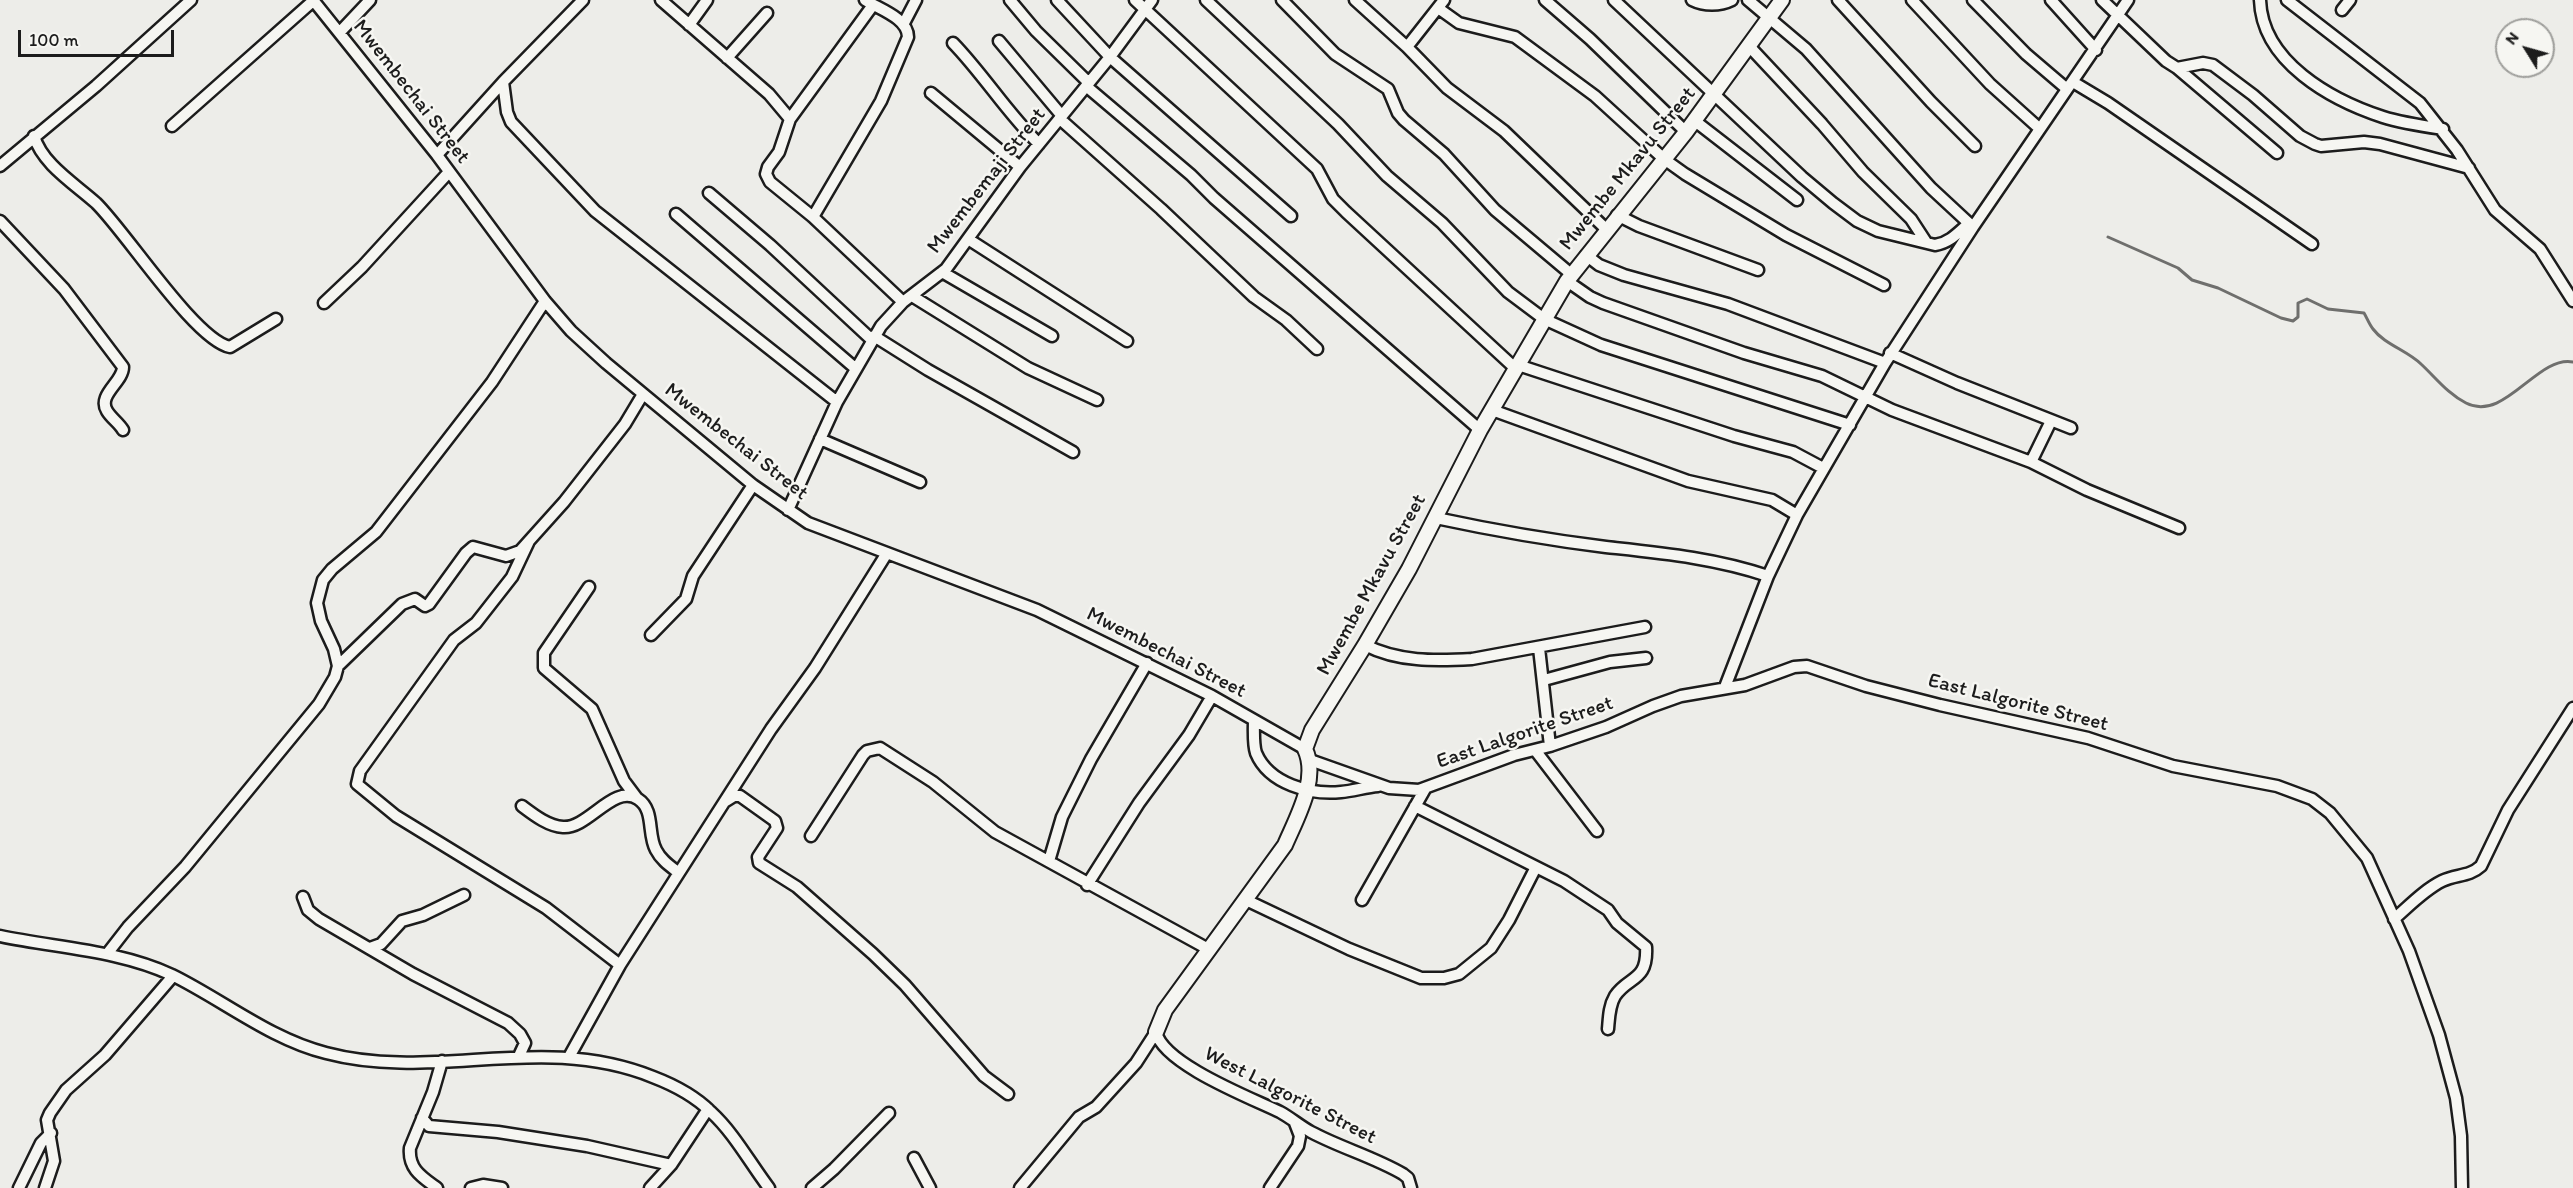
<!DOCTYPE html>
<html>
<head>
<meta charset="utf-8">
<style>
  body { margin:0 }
  #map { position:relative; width:2573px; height:1188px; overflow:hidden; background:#edede9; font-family:Itim,sans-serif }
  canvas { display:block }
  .north { position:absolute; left:2495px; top:18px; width:60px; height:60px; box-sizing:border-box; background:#f6f6f2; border:2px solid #9f9f9c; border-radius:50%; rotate:307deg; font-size:16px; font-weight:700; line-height:24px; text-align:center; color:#1c1c1c }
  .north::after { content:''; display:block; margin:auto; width:21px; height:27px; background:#1c1c1c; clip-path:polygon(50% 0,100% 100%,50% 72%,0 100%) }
  .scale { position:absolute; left:18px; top:30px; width:156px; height:27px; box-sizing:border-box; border:3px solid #1c1c1c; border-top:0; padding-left:8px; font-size:18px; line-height:21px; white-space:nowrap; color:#1c1c1c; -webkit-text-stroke:4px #f6f6f2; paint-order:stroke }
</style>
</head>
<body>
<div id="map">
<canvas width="2573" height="1188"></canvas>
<div class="north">N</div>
<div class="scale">100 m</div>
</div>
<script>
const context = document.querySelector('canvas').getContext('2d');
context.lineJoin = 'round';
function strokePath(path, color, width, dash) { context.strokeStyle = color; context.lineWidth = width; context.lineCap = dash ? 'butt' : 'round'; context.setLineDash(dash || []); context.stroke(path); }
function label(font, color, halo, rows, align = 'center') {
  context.font = font + ' Itim,sans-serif'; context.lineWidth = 5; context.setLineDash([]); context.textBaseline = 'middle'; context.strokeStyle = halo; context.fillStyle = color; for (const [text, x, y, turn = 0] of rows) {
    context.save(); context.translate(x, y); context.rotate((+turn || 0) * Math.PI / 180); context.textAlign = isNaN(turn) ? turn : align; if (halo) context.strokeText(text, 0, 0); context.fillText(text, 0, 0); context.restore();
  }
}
const stream = new Path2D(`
  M2108,237L2178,268L2192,280L2218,288L2281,318L2293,321L2298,317V303L2307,299L2328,309L2364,313C2367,318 2369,324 2373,329C2384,344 2408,351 2421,364C2436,378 2448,394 2466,403C2505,423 2537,355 2573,362`);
const minor = new Path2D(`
  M313,0L437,155L545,301L571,331L606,363L753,485L808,523L1037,610L1212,696L1305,749
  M661,0L769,94L790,119
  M1010,0L1036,31L1089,83
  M1057,0L1110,57L1291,216
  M1135,0L1317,169L1333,199L1346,212L1516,369
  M1206,0L1338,124L1387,176L1442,223L1508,292L1544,319L1601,345L1850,425
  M1282,0L1335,54L1388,89L1398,113L1404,120L1444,154L1495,210L1571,274
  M1355,0L1407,47L1447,88L1504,131L1606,229
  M1545,0L1590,39L1686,132
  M1614,0L1802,177L1833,203L1857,221L1878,231L1935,245C1949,243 1958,233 1968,224
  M1692,0C1704,6 1720,6 1732,0
  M1748,0L1806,49L1931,188L1973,227
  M1838,0L1931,102L1975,146
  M1912,0L1990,84L2040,129
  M1973,0L2026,54L2067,89
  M2051,0L2096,50
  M2102,0L2166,61L2177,68L2203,63L2213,65L2253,95L2300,136L2315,144L2321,146L2364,142L2380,144L2469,168
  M2260,0C2262,62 2331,100 2383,117C2402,123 2423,126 2443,129
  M2287,0L2420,103L2457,150L2495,210L2540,249L2573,301
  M873,5L790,119L779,152L768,167L766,174L770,182L813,217L903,302
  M1438,8L1459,23L1515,37L1595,96L1664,159L1685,174L1786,235L1884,285
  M2342,10L2350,0
  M904,23L916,0
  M689,25L707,0
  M340,32L370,0
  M999,41L1062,116
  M953,43C984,75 1007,113 1039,144
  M1748,45L1822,124L1863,172L1911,219L1926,242
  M1407,47L1444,0
  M727,58L767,13
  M2177,68L2277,153
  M503,82L507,112L511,122L595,211L837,402
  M2073,82L2108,103L2312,244
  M1086,86L1191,175L1214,198L1480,430
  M931,93L1020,167
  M1060,119L1161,209L1254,297L1286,320L1317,349
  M1695,121L1797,200
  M172,126L313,1
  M34,136C42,164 75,184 96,203C126,232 195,340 230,347L276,319
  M437,155L503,82L583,0
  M0,166L96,86L191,0
  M709,193L770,245L872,340
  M676,214L855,368
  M1617,215L1639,226L1758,270
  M813,217L881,101L908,37C908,18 879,9 865,0
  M0,221L64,289L123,367C123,382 97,395 107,411C111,418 119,423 123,430
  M968,239L1127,341
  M1586,255L1599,265L1624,275L1728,304L1885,363
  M942,272L1052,336
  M1567,281L1590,297L1603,303L1744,353L1822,376L1892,410L2031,462L2087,490L2179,528
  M912,296L1028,368L1097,400
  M324,303L362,267L449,172
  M874,336L928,370L1073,452
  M1890,353L1957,383L2071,428
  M1518,365L1734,436L1793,452L1823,468
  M1492,410L1688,481L1772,500L1797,515
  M820,439L920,482
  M2031,462L2051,421
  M788,510L837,402L881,326L903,302L946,269L1020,167L1110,57L1152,0
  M1436,518C1492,530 1549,540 1606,547C1661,553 1715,558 1768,576
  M529,541L512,577L476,623L454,640L360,771L357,784L396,816L546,908L620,965
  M589,587L544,653V668L592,709L624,781L636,797
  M651,635L686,599L693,576L753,485
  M1365,645C1398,662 1435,661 1472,659L1645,627
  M1539,648L1550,746
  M338,666L402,604L415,599L425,606L429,604L466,553L473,547L506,556L520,551L564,502L625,424L643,394
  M1544,680L1610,662L1646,658
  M1725,687L1768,576L1797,515L1885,363L1973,227L2128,0
  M1254,720C1254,730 1253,744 1256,753C1269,784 1310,795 1341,792C1353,791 1366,787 1378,786
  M1535,750L1597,831
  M1310,760L1389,788L1419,790L1514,755L1550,746L1606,727L1653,706L1681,696L1745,685L1794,667L1807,666L1866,686L1940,705L2088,738L2173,766L2277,786L2312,799L2330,813L2367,858L2409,951L2439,1035L2456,1098L2461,1136L2462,1188
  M726,801L734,796H740L775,821L777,828L758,857L759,863L797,887L873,954L905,985L984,1076L1008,1094
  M522,806C534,815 548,826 563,827C588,829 614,783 638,799C655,810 647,834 656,850C661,860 670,866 679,873
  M1415,806L1564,881L1608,910L1617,923L1646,947C1648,982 1628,976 1615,996C1609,1006 1609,1018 1608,1029
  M811,836L863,755L867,751L880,748L933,782L995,832L1210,950
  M1049,861L1062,817L1091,759L1147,663
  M1087,885L1139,803L1189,735L1212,696
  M303,897L308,910L319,919L413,974L508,1023L520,1034L525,1043L519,1056
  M1246,900L1349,949L1421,978H1444L1459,974L1491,948L1509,920L1536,867
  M1362,900L1425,789
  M2394,919C2409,906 2424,890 2442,881C2456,874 2469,877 2481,866L2508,810L2573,708
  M0,936C57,948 118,950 172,975C223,1000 270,1039 326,1053C435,1082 541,1032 653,1077C674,1085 695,1096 711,1112C734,1133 750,1163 769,1188
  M370,948L381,944L402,921L423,915L464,895
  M107,954L128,927L185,867L319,704L335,677L338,666L334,649L321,621L317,603L323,580L332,569L376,532L492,382L545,301
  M1156,1032C1163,1064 1251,1098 1280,1112C1291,1118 1300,1126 1311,1132C1341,1148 1374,1157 1403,1174L1408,1178L1411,1188
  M569,1057L620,965L771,729L815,668L887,553
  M422,1118L429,1126L498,1132L587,1146L671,1165
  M914,1158L930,1188
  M19,1188L41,1143L51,1133
  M45,1188L54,1161L47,1120L50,1113L66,1090L105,1055L173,976
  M437,1188C422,1177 408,1169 410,1148L433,1092L442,1061
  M471,1188L483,1185L502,1188
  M650,1188L671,1165L708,1109
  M812,1188L834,1169L889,1113
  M1020,1188L1079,1117L1096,1107L1136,1063L1156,1032
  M1270,1188L1298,1146L1300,1136L1295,1123`);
const tertiary = new Path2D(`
  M1156,1032L1165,1010L1285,845C1297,817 1319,779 1305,749L1312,730L1365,645L1409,569L1480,430L1567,281L1686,132L1782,0`);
const streetNames = [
  ["Mwembechai Street",411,92,52],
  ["Mwembe Mkavu Street",1628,169,-51],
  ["Mwembemaji Street",987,181,-52],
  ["Mwembechai Street",736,442,38],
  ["Mwembe Mkavu Street",1372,585,-61],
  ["Mwembechai Street",1166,653,27],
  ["East Lalgorite Street",2018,703,14],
  ["East Lalgorite Street",1525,733,-19],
  ["West Lalgorite Street",1290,1096,27]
];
strokePath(stream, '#6f6f6d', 3);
strokePath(minor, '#1c1c1c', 15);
strokePath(tertiary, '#1c1c1c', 18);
strokePath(minor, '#f6f6f2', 10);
strokePath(tertiary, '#f6f6f2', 14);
label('21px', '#1c1c1c', '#f6f6f2', streetNames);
</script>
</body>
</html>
